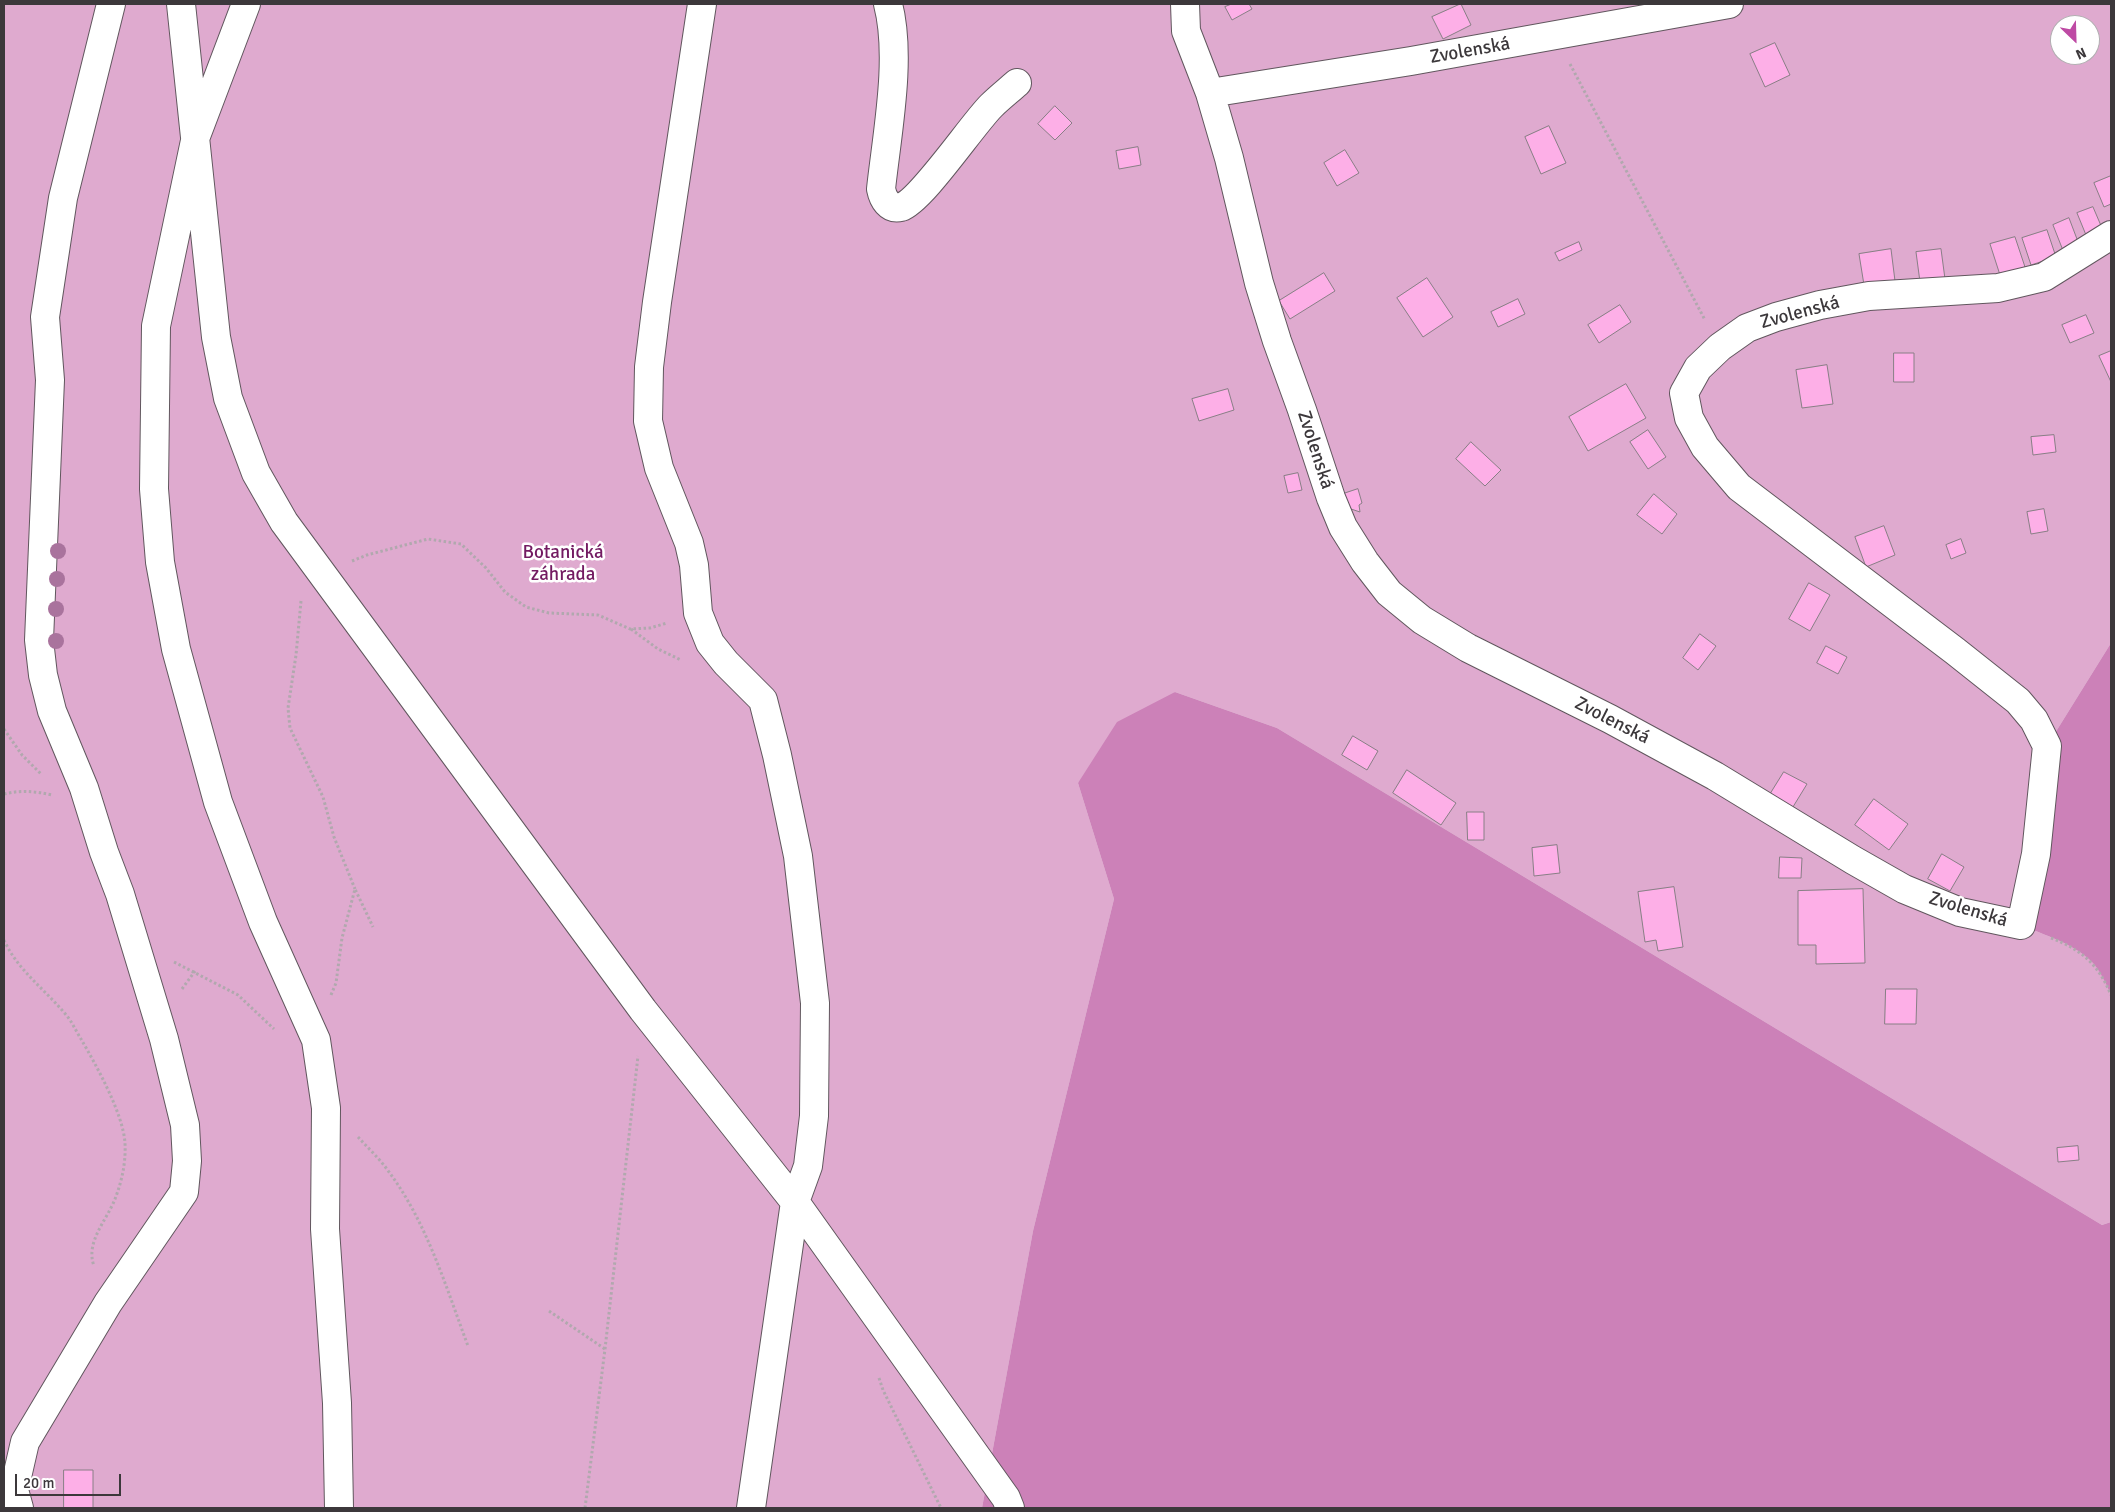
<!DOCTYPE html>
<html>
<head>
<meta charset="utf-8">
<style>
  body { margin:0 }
  #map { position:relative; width:2115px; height:1512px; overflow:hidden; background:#eadee6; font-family:Signika,sans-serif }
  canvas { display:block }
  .frame { position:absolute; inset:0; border:5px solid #3c383b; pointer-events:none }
  .north { position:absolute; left:2050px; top:15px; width:50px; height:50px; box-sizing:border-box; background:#fff; border:1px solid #b1afb1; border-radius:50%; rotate:156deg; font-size:14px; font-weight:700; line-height:20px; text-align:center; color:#3c383b }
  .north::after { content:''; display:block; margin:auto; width:18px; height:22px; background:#be4aa4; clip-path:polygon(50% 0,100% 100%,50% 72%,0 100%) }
  .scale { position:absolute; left:15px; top:1474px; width:106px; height:22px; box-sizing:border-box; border:2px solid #3c383b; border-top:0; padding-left:6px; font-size:15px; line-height:18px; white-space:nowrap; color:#3c383b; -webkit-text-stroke:4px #fff; paint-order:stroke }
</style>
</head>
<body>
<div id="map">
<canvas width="2115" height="1512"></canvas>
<div class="frame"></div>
<div class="north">N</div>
<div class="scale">20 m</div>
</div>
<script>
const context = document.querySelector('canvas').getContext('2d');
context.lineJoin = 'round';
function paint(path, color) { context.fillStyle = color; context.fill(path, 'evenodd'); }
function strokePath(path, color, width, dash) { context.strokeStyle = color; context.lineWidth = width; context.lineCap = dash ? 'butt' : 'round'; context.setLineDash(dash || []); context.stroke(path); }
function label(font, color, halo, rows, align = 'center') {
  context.font = font + ' Signika,sans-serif'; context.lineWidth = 5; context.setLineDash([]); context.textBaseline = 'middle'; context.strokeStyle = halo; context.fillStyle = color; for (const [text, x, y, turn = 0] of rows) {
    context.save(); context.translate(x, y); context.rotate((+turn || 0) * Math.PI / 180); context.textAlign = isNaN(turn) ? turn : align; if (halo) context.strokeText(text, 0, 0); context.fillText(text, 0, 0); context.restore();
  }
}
const green = new Path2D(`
  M4,4H2111V643L2047,746L2021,925C2044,935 2072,943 2091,961C2100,969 2106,984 2111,995V1222L2102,1225L1277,728L1175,692L1078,783L1114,899L1033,1231L982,1508H4ZM2060,25H2090V55H2060Z`);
const forest = new Path2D(`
  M2111,643V995C2106,984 2100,970 2091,961C2072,943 2044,935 2021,925L2047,746Z
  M1175,692L1277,728L2102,1225L2111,1222V1508H982L1033,1231L1114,899L1078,783L1117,722Z`);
const building = new Path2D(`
  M1232,4H1249L1252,9L1232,20L1225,7Z
  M1461,4L1471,25L1443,39L1432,17Z
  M1775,43L1790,75L1765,87L1750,54Z
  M1055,106L1072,123L1055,140L1038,124Z
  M1549,126L1566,163L1541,174L1525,137Z
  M1138,147L1141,165L1119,169L1116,151Z
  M1345,150L1359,173L1337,186L1324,163Z
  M2111,176V204L2104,207L2094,183Z
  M2093,207L2102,228L2086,235L2077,213Z
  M2069,218L2080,247L2064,253L2053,225Z
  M2047,230L2056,257L2031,265L2022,238Z
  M2015,237L2025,267L2000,275L1990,244Z
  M1579,242L1582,250L1559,261L1555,253Z
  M1891,249L1895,281L1864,285L1859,254Z
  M1941,249L1945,279L1920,282L1916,252Z
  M1324,273L1335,291L1290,319L1279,301Z
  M1427,278L1453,317L1423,337L1397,298Z
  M1518,299L1525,314L1498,327L1491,312Z
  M1620,305L1631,322L1599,343L1588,325Z
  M2086,315L2094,333L2070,343L2062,325Z
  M2111,351V382L2099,356Z
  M1894,353H1914V382H1894Z
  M1827,365L1833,404L1802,408L1796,370Z
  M1626,384L1646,418L1588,451L1569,417Z
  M1228,389L1234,410L1199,421L1192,399Z
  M1648,430L1666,457L1648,469L1630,442Z
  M2054,435L2056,452L2033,455L2031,437Z
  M1471,442L1501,470L1485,486L1456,459Z
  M1298,473L1302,490L1288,493L1284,476Z
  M1358,489L1362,503L1359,505L1360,512L1348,508L1343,494Z
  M1654,494L1677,514L1662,534L1637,515Z
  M2044,509L2048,531L2031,534L2027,512Z
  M1884,526L1895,555L1866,567L1855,537Z
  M1961,539L1966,553L1951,559L1946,545Z
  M1809,583L1830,595L1810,631L1789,619Z
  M1700,634L1716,646L1698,670L1683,658Z
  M1826,646L1847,657L1838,674L1817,663Z
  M1353,736L1378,751L1367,770L1342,755Z
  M1407,770L1456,803L1441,825L1393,793Z
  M1784,772L1807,784L1788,815L1766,801Z
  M1874,799L1908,824L1889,850L1855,825Z
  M1467,812H1484V840H1468Z
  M1557,845L1560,873L1534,876L1532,848Z
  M1942,854L1964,867L1950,891L1928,879Z
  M1780,857L1802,858L1801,878H1779Z
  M1674,887L1683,947L1658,951L1656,940L1645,942L1638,892Z
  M1863,889L1865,963L1816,964V945H1798V891Z
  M1886,989H1917L1916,1024H1885Z
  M2078,1146L2079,1160L2058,1162L2057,1148Z
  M64,1470H93V1508H64Z`);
const path = new Path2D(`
  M1570,64L1705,320
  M352,561L367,555L428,539L461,544L486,568L505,592L526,607L549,613L598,615L630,629L650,628L667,623
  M301,601L296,655L288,708L290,728L323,797L334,837L355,889
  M631,629L658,649L681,660
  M4,729L22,755L42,775
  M4,794C20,790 35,791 52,795
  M2051,938C2082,950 2098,964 2111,995
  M4,940C18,971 46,990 67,1016C72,1022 76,1031 81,1039C96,1065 123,1113 125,1143C126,1162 122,1181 115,1199C107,1220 85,1242 94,1266
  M174,962L238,995L274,1029
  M182,989L195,971
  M331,995L336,983L342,938L355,889L373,927
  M358,1137C368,1148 380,1159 389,1172C427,1223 446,1287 468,1346
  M549,1311L605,1349
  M879,1378L883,1390L941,1508
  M585,1508L605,1349L638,1056`);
const minor = new Path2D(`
  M181,4L216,337L228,398L256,473L284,522L643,1010L795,1202L808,1166L814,1116L815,1003L798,856L777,755L763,700L726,663L710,643L698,613L694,565L689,543L659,468L648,421L649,367L657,302L702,4
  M246,4L196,136L156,326L154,489L160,562L176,649L218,802L263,922L316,1040L326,1108L325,1229L337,1403L339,1508
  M888,4C902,58 887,133 881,189C883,199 889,210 901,207C921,201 972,125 991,106C999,98 1008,91 1017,83
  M1185,4L1186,31L1210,93L1229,158L1259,283L1277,341L1302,410L1331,498L1343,527L1365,562L1389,593L1422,620L1468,648L1610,719L1715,776L1853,860L1904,889L1960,912L2021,925L2036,854L2047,746L2034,720L2018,701L1955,651L1739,487L1705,447L1689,418L1684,393L1698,368L1720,347L1747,328L1776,317L1820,305L1869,296L1998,288L2044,277L2111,235
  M1210,93L1411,61L1729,4
  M19,1508L14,1490L25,1442L108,1303L184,1192L187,1161L185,1125L164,1039L120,894L104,852L84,788L52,711L43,675L39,640L50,380L45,317L63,198L111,4
  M751,1508L795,1202L1006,1498L1010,1508`);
const trees = [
  [58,551],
  [57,579],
  [56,609],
  [56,641]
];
const streetNames = [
  ["Zvolenská",1470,51,-10],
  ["Zvolenská",1800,313,-15],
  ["Zvolenská",1315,450,72],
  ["Zvolenská",1612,721,27],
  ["Zvolenská",1968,910,17]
];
const parkNames = [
  ["Botanická",563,553],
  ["záhrada",563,575]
];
paint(green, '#dfaacf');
paint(forest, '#cc81b8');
paint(building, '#fdafe7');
strokePath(building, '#897f86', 1);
strokePath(minor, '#61575e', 30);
strokePath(path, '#b1a8ae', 3, [2.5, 2.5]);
strokePath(minor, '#fff', 28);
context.fillStyle = '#a9739d';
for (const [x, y] of trees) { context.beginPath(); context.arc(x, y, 8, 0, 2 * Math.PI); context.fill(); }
label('19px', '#3c383b', '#fff', streetNames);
label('19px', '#731b62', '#fff', parkNames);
</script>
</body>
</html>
